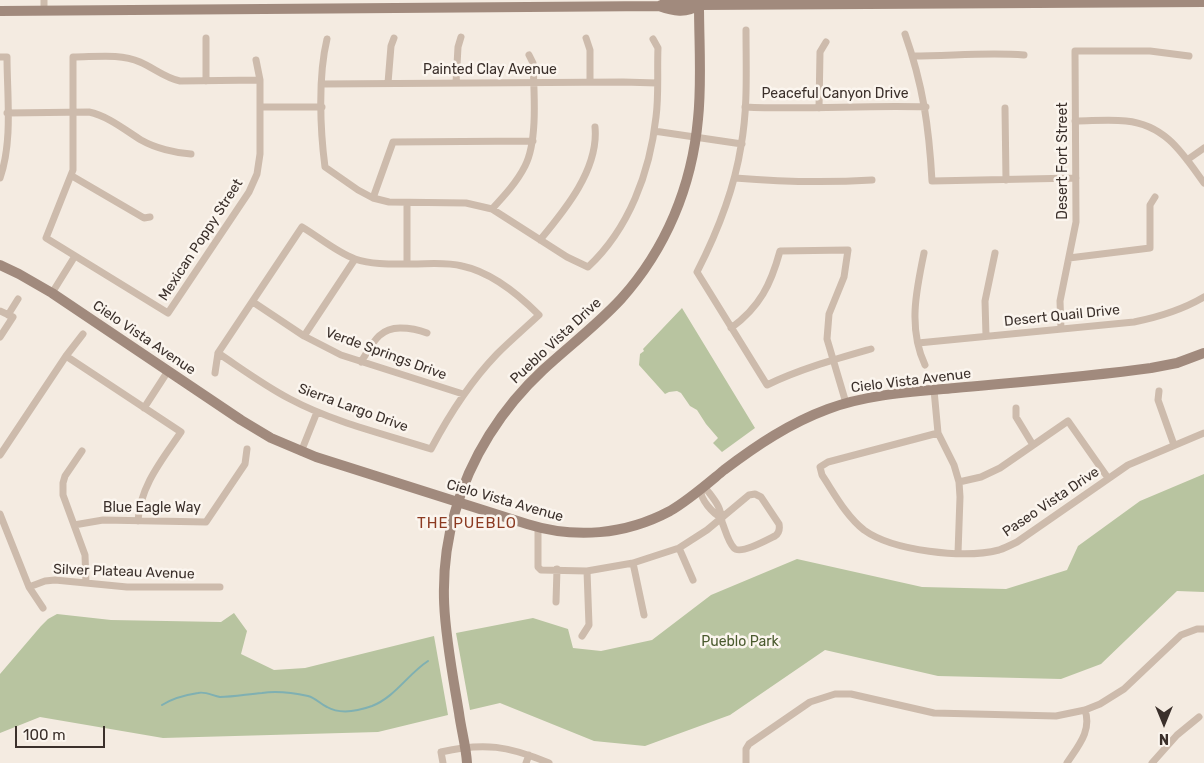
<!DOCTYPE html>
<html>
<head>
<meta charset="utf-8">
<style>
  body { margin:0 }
  #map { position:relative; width:1204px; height:763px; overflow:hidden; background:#f4ebe1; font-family:Rubik,sans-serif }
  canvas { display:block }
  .north { position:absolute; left:1139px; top:698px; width:50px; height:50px; -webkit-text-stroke:4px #fbf5ee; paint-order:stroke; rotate:180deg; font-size:14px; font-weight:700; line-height:20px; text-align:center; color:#3b302b }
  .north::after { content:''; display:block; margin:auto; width:18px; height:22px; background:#3b302b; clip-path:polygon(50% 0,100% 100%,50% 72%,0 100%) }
  .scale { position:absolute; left:15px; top:726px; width:90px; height:22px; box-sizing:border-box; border:2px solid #3b302b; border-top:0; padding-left:6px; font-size:15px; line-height:18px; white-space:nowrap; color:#3b302b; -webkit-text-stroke:4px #fbf5ee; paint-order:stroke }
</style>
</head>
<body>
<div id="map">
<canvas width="1204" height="763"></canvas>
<div class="north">N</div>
<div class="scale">100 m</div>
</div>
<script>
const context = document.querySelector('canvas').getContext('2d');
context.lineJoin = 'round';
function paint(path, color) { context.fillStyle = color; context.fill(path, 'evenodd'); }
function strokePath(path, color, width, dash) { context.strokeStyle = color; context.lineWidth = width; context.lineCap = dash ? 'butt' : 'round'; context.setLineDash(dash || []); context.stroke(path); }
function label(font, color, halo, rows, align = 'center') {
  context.font = font + ' Rubik,sans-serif'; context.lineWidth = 5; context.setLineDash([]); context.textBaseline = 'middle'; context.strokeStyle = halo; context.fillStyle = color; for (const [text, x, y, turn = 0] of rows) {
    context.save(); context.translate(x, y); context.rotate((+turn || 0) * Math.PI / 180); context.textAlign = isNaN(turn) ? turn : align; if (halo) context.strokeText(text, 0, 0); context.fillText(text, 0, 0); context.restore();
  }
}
const green = new Path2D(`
  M682,308L755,428L722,452L713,443L718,438L706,424L697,410L690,406L681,393L677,391L669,392L665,394L639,365L640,354L644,351L643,349Z
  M1204,474V592L1177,591L1101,664L1061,679L938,676L825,650L730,715L645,746L594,741L500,703L470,710L456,633L533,618L568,629L573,648L601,651L652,640L711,595L797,559L922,587L1006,589L1067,570L1078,546L1140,501Z
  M234,613L247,631L241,654L274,670L305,668L434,636L448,715L378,732L163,738L40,717L0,733V674L41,626L48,619L57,614L111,620L221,622Z`);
const stream = new Path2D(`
  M162,705C173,698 185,695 198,693C205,691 213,696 220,697C234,697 248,694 262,693C276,691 294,693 308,696C316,698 320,704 327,707C341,715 358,711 372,706C395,697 408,674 428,661`);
const street = new Path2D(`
  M44,11V0
  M746,30C746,69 748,108 741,146C734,191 718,231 697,272L767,385C800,369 836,359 871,349
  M905,34C923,85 929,127 932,181L1076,178
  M206,38V81
  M586,38L590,50V82
  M327,39C318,76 320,129 325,167L358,190L373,198L389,202L466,203L492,209L567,257L588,267C629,229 650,172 656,117C659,95 657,71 658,48L653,39
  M913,56C950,56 988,52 1024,55
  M0,57H7C7,95 13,141 0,178
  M256,60L260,80V154L257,174L249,192L168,313L46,238L73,170V57C95,57 120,53 140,62C154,68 165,78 180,81L260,80
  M388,83L391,46L394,38
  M456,83L458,47L461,37
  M322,84L623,82L657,83
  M260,107H322
  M745,107C805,110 865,105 926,107
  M819,108L820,52L826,42
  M1005,108L1006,180
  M7,113L89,112C108,116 125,130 141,140C155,148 175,153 191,154
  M1075,121C1092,121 1109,119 1126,121C1166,125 1183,154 1204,183
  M654,131L742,144
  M1187,160L1204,148
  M72,176L144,218L150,217
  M735,178C783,182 824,183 872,180
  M373,198L393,142L533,141
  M407,203V264
  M492,209C504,196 517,182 525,166C538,141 534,92 533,63L529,55
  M540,240C565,210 599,169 595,127
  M924,253C916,291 908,329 925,365
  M1069,258L1150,248V205L1155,197
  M52,293L75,256
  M253,302L304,336L341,355L463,394
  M0,311L13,317L0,337
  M8,315L18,299
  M731,328C760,307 771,284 780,251L848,250L844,277L829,314L827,339L846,403
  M1061,329L1060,301L1076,222L1075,51H1150L1189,56
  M304,336L355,259
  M986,336L985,301L995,253
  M918,343L1134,322C1159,317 1182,310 1204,297
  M66,356L181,432C162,460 140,486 138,521
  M361,362C372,345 378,328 400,328C410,328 417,329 427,333
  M215,373L218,353L302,227C319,237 336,252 355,259C373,265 393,264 412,264C429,264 446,262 462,266C491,272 519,295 539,315C525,328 510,341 497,354C470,382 449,415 431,449C384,434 333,422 290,399C265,386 242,369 218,353
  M934,390L938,433L954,465L959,482L960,497L958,553
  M1159,391L1158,400L1174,445
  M144,408L168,371
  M1016,408V417L1033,445
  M938,433L828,462L820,467L822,475C834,493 846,516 864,530C893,551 964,559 999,550C1005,548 1011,545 1017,542L1128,465L1204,433
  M82,451L65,476L63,483V495L85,555L86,583
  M301,452L317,412
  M0,455L66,356L83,334
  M959,482L981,477L1000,468L1068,421L1108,478
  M0,514L29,587L43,608
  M74,525L103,520L206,522L245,464L247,449
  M538,528V567L541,570L587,571L633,563L679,548L707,530L749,495L755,494L761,497L779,524C780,529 779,533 775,536C767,540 740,555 734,548C728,542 725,529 722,522C721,507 716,502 707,490L700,489C701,500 712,513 722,518
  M679,548L693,580
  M633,563L644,615
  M29,587L45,581L55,580L127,587H220
  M556,602L557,569
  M582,636L589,625L587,571
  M443,763L441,752C484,742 509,746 549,763
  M526,763L529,755
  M746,763V749L749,744L810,702L835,694H851L934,713L1056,716L1085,710L1100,704L1124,689L1181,635L1197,629H1204
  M1067,763C1078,746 1092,731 1085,710
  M1152,763L1177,735L1199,717`);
const secondary = new Path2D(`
  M659,6C673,11 686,14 699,5
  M0,11L659,6C672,0 687,0 699,5L1204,2
  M0,265L19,274L52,293L241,420L271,438L316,457L527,524C575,539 625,535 670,511C689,500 707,484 724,470C757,445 790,423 828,409C868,394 912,392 955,388C1020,382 1086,377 1151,368L1177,363L1204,353
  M467,763C466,746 461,729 459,713C447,641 434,584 455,512C470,458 502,408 543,370C569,346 597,325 621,299C666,249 692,186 698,119C702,82 699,43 699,5`);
const streetNames = [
  ["Painted Clay Avenue",490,70],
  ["Peaceful Canyon Drive",835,94],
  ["Desert Fort Street",1063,161,-90],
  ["Mexican Poppy Street",201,240,-57],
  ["Desert Quail Drive",1062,316,-6],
  ["Cielo Vista Avenue",144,338,34],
  ["Pueblo Vista Drive",556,341,-43],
  ["Verde Springs Drive",386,354,20],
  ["Cielo Vista Avenue",911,381,-7],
  ["Sierra Largo Drive",353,408,20],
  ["Cielo Vista Avenue",505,501,16],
  ["Paseo Vista Drive",1051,502,-34],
  ["Blue Eagle Way",152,508],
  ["Silver Plateau Avenue",124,572,2]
];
const parkNames = [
  ["Pueblo Park",740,642]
];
const neighbourhoodNames = [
  ["THE PUEBLO",467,524]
];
paint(green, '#b8c4a0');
strokePath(stream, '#7fb0b2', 2);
strokePath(street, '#cdbbac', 7);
strokePath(secondary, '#a18a7d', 10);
label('14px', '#3b302b', '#fbf5ee', streetNames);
label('14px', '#4a5a2e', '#fbf5ee', parkNames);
context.letterSpacing = '1px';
label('15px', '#8c3b22', '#fbf5ee', neighbourhoodNames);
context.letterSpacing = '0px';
</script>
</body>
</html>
